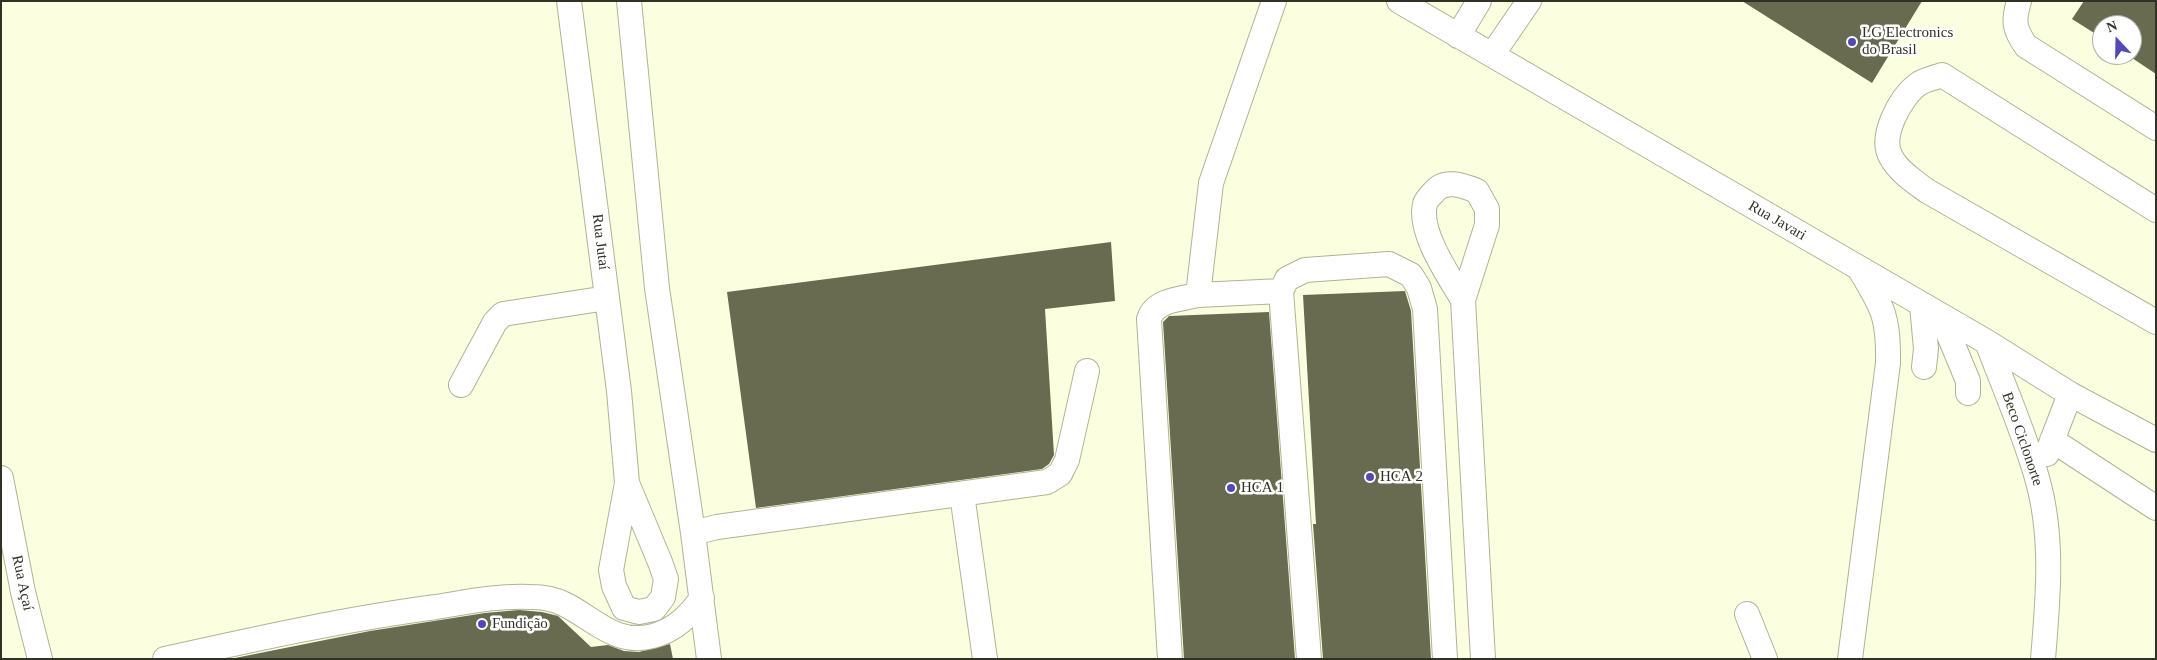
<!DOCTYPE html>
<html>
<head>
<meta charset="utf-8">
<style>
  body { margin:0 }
  #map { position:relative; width:2157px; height:660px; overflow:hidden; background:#fbffdf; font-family:Georgia,serif }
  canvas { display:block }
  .frame { position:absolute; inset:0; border:2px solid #303225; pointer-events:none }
  .north { position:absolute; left:2092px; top:15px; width:50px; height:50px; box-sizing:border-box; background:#fff; border:1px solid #acada8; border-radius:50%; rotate:339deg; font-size:14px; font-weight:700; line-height:20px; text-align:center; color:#303225 }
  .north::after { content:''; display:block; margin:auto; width:18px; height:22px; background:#5347be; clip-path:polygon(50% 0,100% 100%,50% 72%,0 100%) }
</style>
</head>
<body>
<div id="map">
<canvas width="2157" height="660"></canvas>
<div class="frame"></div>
<div class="north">N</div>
</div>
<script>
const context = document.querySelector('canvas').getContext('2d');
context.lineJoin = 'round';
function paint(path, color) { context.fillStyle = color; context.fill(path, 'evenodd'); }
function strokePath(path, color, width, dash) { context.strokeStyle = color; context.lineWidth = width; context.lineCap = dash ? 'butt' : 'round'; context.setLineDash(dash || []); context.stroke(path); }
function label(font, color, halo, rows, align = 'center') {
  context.font = font + ' Georgia,serif'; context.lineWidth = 5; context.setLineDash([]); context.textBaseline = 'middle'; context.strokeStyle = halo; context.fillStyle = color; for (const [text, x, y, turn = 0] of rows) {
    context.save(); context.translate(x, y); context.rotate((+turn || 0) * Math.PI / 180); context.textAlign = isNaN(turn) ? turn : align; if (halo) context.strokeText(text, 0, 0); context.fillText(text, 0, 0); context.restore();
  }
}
const building = new Path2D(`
  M1742,1H1922L1872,83Z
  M2084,1H2156V74L2132,58V25H2102V38L2072,19Z
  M1111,242L1115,301L1045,309L1054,455L1049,464L1042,469L756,508L727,292Z
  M1405,291L1411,311L1431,659H1323L1313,524H1316L1303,295Z
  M1269,312L1295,659H1184L1163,322L1169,316Z
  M519,610L542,612L558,616L591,647L608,645L624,651L639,652L670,644L673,659H230L370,631L485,613Z`);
const minor = new Path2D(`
  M569,1L619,391L627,483L660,562L666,579L663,597L654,609L639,612L624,608L614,586L611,570L627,483
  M629,1L657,288L693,533L709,659
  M1399,1L1987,342L2070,394L2156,440
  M2019,1C2013,21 2014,29 2026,46L2156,128
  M1458,36L1479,1
  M1492,55L1529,1
  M2156,210L1942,75C1934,78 1923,80 1917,85C1900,98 1879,137 1891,157C1898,171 1915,182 1927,191L2156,322
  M1281,291L1287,279L1305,270L1389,264L1411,275L1419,288L1425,309L1445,659
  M1198,295L1281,291L1309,659
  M1463,300C1449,276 1418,232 1425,204C1426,200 1431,195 1434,192C1445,178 1464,186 1477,191L1487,209V225L1463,300L1483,659
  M1922,305L1926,349L1924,367
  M1941,316L1968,381V393
  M1987,342C2004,387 2024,432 2037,478C2054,537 2048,599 2043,659
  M461,385L495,322L503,314L607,298
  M2052,440L2156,508
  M2047,454L2070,394
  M1,478L23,592L40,659
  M962,494L985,659
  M693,533L717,527L1047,482L1060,474L1067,460L1087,371
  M1747,614L1765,659
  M165,659C255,639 345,619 436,607C467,602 500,595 531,597C542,597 554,599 564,604C595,619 615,646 653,636C675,630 689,616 702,598
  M1170,659L1149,319C1155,300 1180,299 1198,295L1211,183L1274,1
  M1850,659L1888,363C1889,317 1883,308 1860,270`);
const markers = [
  [1852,42,5,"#5347be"],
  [1370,477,5,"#5347be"],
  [1231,488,5,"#5347be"],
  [482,624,5,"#5347be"]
];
const poiNames = [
  ["LG Electronics",1862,33],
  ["do Brasil",1862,50],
  ["HCA 2",1380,477],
  ["HCA 1",1241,488],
  ["Fundição",492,624]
];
const streetNames = [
  ["Rua Javari",1777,221,30],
  ["Rua Jutaí",600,242,83],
  ["Beco Ciclonorte",2022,439,71],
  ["Rua Açaí",22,583,78]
];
paint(building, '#686b4f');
strokePath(minor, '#afb395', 26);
strokePath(minor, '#fff', 24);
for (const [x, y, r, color] of markers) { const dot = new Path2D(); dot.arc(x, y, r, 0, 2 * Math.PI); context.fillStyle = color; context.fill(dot); strokePath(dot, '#fff', 2); }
label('15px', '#303225', '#fff', poiNames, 'left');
label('15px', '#303225', '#fff', streetNames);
</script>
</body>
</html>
